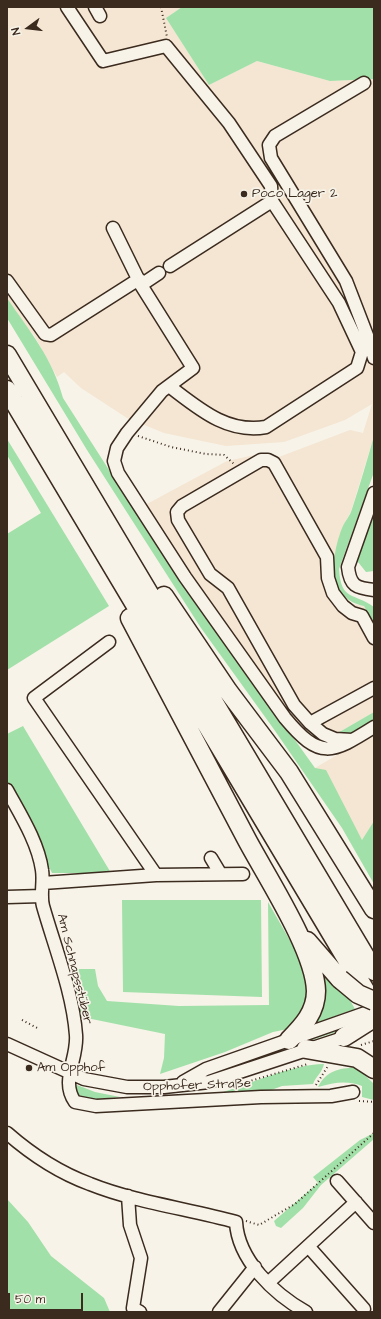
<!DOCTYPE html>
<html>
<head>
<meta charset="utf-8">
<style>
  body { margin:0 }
  #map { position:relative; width:381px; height:1319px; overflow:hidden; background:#f7f3e8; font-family:"Architects Daughter",sans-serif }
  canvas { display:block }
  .frame { position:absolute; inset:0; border:8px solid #3b2a1e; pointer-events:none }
  .north { position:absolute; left:8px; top:8px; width:40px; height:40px; -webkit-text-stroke:3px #f7f3e8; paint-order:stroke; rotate:255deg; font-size:11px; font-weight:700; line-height:16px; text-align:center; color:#3b2a1e }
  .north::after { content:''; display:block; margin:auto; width:14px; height:18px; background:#3b2a1e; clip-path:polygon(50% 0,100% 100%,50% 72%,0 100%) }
  .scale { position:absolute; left:8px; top:1293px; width:75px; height:18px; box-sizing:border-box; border:2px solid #3b2a1e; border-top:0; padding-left:5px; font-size:12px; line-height:14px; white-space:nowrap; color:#3b2a1e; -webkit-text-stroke:3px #f7f3e8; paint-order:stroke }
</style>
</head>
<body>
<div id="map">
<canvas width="381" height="1319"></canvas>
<div class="frame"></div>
<div class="north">N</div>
<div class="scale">50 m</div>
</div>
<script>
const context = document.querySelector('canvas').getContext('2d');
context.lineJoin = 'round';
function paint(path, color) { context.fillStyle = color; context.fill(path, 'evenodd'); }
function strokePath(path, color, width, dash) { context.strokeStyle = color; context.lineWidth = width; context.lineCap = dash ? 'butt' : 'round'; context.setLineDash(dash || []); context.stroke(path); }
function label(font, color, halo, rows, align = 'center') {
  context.font = font + ' "Architects Daughter",sans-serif'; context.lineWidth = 3.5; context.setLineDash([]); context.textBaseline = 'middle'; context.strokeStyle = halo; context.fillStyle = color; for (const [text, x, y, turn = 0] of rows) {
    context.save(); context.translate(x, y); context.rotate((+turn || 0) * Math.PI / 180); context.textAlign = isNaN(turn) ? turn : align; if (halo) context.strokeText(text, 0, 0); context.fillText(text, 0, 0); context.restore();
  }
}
const built = new Path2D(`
  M7,7H182L166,18L209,85L257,61L330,81L374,79V436L351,511L342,528L334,577L341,593L353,604L364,606L374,624V712L336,734H323L320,740L306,733L289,715L181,561L145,505L227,461L264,453L279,457L350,430L363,433L372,404L345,420L284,442L226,446L164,433L127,418L81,388L64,372L57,377L34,335L26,327L7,298Z
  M374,733V821L362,840L315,768Z`);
const green = new Path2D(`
  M182,7H374V79L330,81L257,61L209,85L166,18Z
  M7,298C30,332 52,357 63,398L173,570L315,768L326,770L362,840L374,821V884L342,828L273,728L201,628L87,450L7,318Z
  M374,436V472L339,569C341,602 354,592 374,607V624L364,606C326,598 331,557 342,528C345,521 350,516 352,509C360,485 367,460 374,436Z
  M7,439L109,606L7,670V534L41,513L7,455Z
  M374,502V571L366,572L358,562L356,556Z
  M374,712V720L352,734H336Z
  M23,726L111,873H52L7,782V734Z
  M122,900H261L262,997L123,992Z
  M268,902L308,972V1006L288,1029L273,1032L225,1052L160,1074L164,1058L165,1034L77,1016L65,969H95L98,986L107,1001L179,1006L269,1005Z
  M309,954L343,988L355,1009L313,1024Z
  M343,1026L351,1027L210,1074Z
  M324,1064C322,1073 316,1076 313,1084L282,1086L258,1095L223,1096V1092C256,1082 290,1065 324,1064Z
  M356,1067L373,1083L374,1100L362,1097V1086C346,1080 334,1083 318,1087C327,1070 338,1069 356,1067Z
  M77,1085L95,1092L120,1097L86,1100L77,1098L75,1090Z
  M374,1133V1139L321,1185L303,1208L281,1228L276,1226L274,1221L318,1183L313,1177L360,1140Z
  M7,1199L28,1222L51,1256L104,1298L110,1312H7Z`);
const path = new Path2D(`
  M161,7L167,37
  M138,436L171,447L206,454L224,455L234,464
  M22,1020L39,1029
  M361,1045L374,1041
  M240,1084L308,1064
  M316,1085L328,1066
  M359,1101L374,1102
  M246,1221L259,1225L295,1204L374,1133`);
const minor = new Path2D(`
  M67,7L103,61L166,46L229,123L271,186L272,201
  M95,7L100,16
  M364,83L275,136L269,145L271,158L346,281L368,338L374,358
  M113,228L141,285L193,368L162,391L127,433L117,448L114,461L118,473L185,577L285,718C320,760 331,754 374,727
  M7,281L45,334L51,335L139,279
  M141,285L159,273
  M169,386C198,408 227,434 266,427L357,368L362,352L339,303L272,201L170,266
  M374,493L348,567C350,586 356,588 374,590
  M109,642L34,698L156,875
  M310,723L374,688
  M352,740L335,739L323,734L310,723L294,705L228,588L210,574L178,520L177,512L182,506L261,460H268L274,463L327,557L328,578L333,593L343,606L352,613L362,616L374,638
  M7,790C20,814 38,842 42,870C44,882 40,895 43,906C55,948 73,993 76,1035C78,1059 60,1081 75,1102L96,1106L261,1097L331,1096L353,1092
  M211,858L220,873
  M43,883L156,875L243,874
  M7,897L42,896
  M7,1044L84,1079L127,1087H164L209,1082L352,1035
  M183,1082L206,1069L374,1010
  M7,1133C31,1154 60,1173 90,1184C135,1202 189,1209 236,1222C238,1260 274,1294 306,1312
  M337,1181L374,1223
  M128,1196L130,1225L141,1258L133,1308L140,1312
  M308,1246L364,1309
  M268,1283L356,1202
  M219,1312L255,1267`);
const highway = new Path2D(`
  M7,355L374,971
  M7,390L374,1005
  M164,596L228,691L289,772L374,909
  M130,618C169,691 207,765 246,838C266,876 315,950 316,991C316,1012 303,1026 289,1040
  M307,941L340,979
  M344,1037L374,1018
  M306,1049L357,1058L374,1069`);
const highwayBridge = new Path2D(`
  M340,979L358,994L374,1001`);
const markers = [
  [244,194,4,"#3b2a1e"],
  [29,1068,4,"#3b2a1e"]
];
const poiNames = [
  ["Poco Lager 2",252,194],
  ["Am Opphof",37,1068]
];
const streetNames = [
  ["Am Schnapsstüber",74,969,76],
  ["Opphofer Straße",197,1086,-2]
];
paint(built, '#f4e6d2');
paint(green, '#a1e0a8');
strokePath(minor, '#3b2a1e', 15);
strokePath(highway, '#3b2a1e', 21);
strokePath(path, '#3b2a1e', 2, [1, 3]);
strokePath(minor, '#f7f3e8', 12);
strokePath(highway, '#f7f3e8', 18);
strokePath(highwayBridge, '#3b2a1e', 21, []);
strokePath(highwayBridge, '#f7f3e8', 18);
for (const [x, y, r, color] of markers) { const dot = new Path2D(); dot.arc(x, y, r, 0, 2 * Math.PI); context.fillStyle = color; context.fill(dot); strokePath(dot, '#f7f3e8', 1.5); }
label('13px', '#3b2a1e', '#f7f3e8', poiNames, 'left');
label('13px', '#3b2a1e', '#f7f3e8', streetNames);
</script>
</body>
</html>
